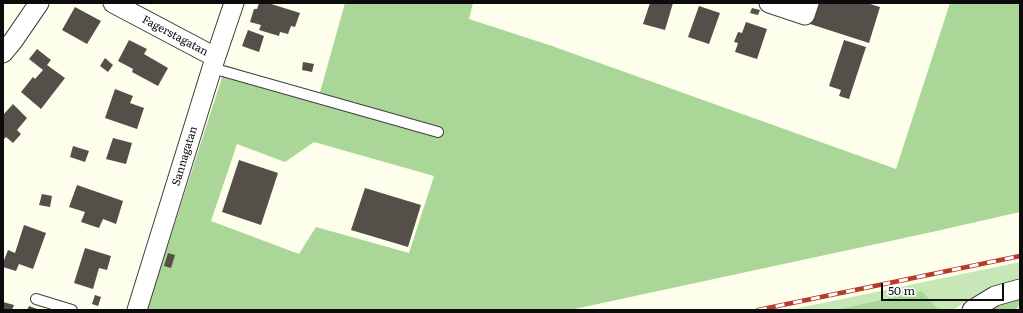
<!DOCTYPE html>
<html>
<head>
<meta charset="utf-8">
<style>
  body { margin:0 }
  #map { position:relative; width:1023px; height:313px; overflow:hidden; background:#fefeec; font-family:Literata,serif }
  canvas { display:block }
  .frame { position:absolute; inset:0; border:4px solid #0c0c0c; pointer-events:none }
  .scale { position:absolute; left:881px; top:283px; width:123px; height:18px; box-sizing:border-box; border:2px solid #0c0c0c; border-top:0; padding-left:5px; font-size:12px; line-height:14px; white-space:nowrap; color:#0c0c0c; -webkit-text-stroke:3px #fff; paint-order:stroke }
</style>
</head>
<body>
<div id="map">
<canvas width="1023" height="313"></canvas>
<div class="frame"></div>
<div class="scale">50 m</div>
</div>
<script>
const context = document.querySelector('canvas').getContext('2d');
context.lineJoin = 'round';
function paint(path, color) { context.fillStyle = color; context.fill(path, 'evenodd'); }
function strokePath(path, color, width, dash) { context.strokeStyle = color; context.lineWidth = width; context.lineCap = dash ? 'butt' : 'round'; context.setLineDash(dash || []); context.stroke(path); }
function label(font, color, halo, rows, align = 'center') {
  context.font = font + ' Literata,serif'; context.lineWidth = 4; context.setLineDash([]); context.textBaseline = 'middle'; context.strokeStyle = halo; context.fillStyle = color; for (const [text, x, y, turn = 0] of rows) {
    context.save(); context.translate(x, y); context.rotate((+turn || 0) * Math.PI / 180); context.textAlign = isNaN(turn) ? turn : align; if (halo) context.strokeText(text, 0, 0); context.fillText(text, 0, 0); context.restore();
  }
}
const green = new Path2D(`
  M1020,262V282L973,297L953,310H939L922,291L834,310H789Z`);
const forest = new Path2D(`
  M345,3H473L469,19L552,46L896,169L950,3H1020V212L932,232L570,310H147L226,65L319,96ZM314,142L434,176L409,253L316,227L299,254L211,221L237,144L285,162Z
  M922,291L939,310H834Z
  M1020,295V303L1016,310H991Z`);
const building = new Path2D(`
  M259,3H268L300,13L295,27L291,26L288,34L280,32L279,36L259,30L261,25L250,22L254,9H257Z
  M650,3H673L665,30L643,24Z
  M814,3H867L880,7L869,43L807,23Z
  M699,6L720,13L709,44L688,37Z
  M75,7L101,21L87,44L62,30Z
  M752,8L760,10L758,15L750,13Z
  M746,22L767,29L757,59L735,52L738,43L734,42L738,32L742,33Z
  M248,30L264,36L259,52L242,46Z
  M129,40L147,49L144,54L168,68L158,86L132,72L133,69L118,61Z
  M844,40L866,47L849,99L839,96L841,90L829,86Z
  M37,49L51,60L47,65L65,78L41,109L21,92L33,77L35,79L43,70L29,59Z
  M105,58L113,65L108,72L100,66Z
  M303,62L314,64L312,72L302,70Z
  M115,89L133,96L130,103L144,108L137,129L105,118Z
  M13,104L27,118L17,130L21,134L13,143L6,137L3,140V115Z
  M113,138L132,143L126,164L106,159Z
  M73,146L89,151L85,162L70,157Z
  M239,160L278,173L261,225L222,212Z
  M77,185L123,201L116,224L103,219L99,228L81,222L85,212L69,207Z
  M365,188L421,205L408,247L351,230Z
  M42,194L52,196L50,207L39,205Z
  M24,225L46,233L33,269L19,264L16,271L3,267V263L8,250L15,253Z
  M85,248L111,256L107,270L99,268L93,289L74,283Z
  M168,253L175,255L171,268L164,266Z
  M95,295L101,297L98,306L92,304Z
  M3,302L14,305L12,310H3Z
  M29,306L40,310H27Z`);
const service = new Path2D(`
  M212,68L438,132
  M36,299L72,310`);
const minor = new Path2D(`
  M113,3L215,57
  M769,3L805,15L809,3
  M3,53L13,41L39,3
  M137,310L212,68L234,3
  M972,310L995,296L1020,289`);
const rail = new Path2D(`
  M758,310L1020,256`);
const streetNames = [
  ["Fagerstagatan",175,36,28],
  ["Sannagatan",185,156,-73]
];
paint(green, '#c8e7b7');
paint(forest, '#aad797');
paint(building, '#544f49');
strokePath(service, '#3f3f3f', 12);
strokePath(minor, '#3f3f3f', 21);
strokePath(service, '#fff', 10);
strokePath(minor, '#fff', 19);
strokePath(rail, '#b73a2a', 4.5);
strokePath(rail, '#fff', 3, [9]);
label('11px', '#0c0c0c', '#fff', streetNames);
</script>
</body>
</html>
